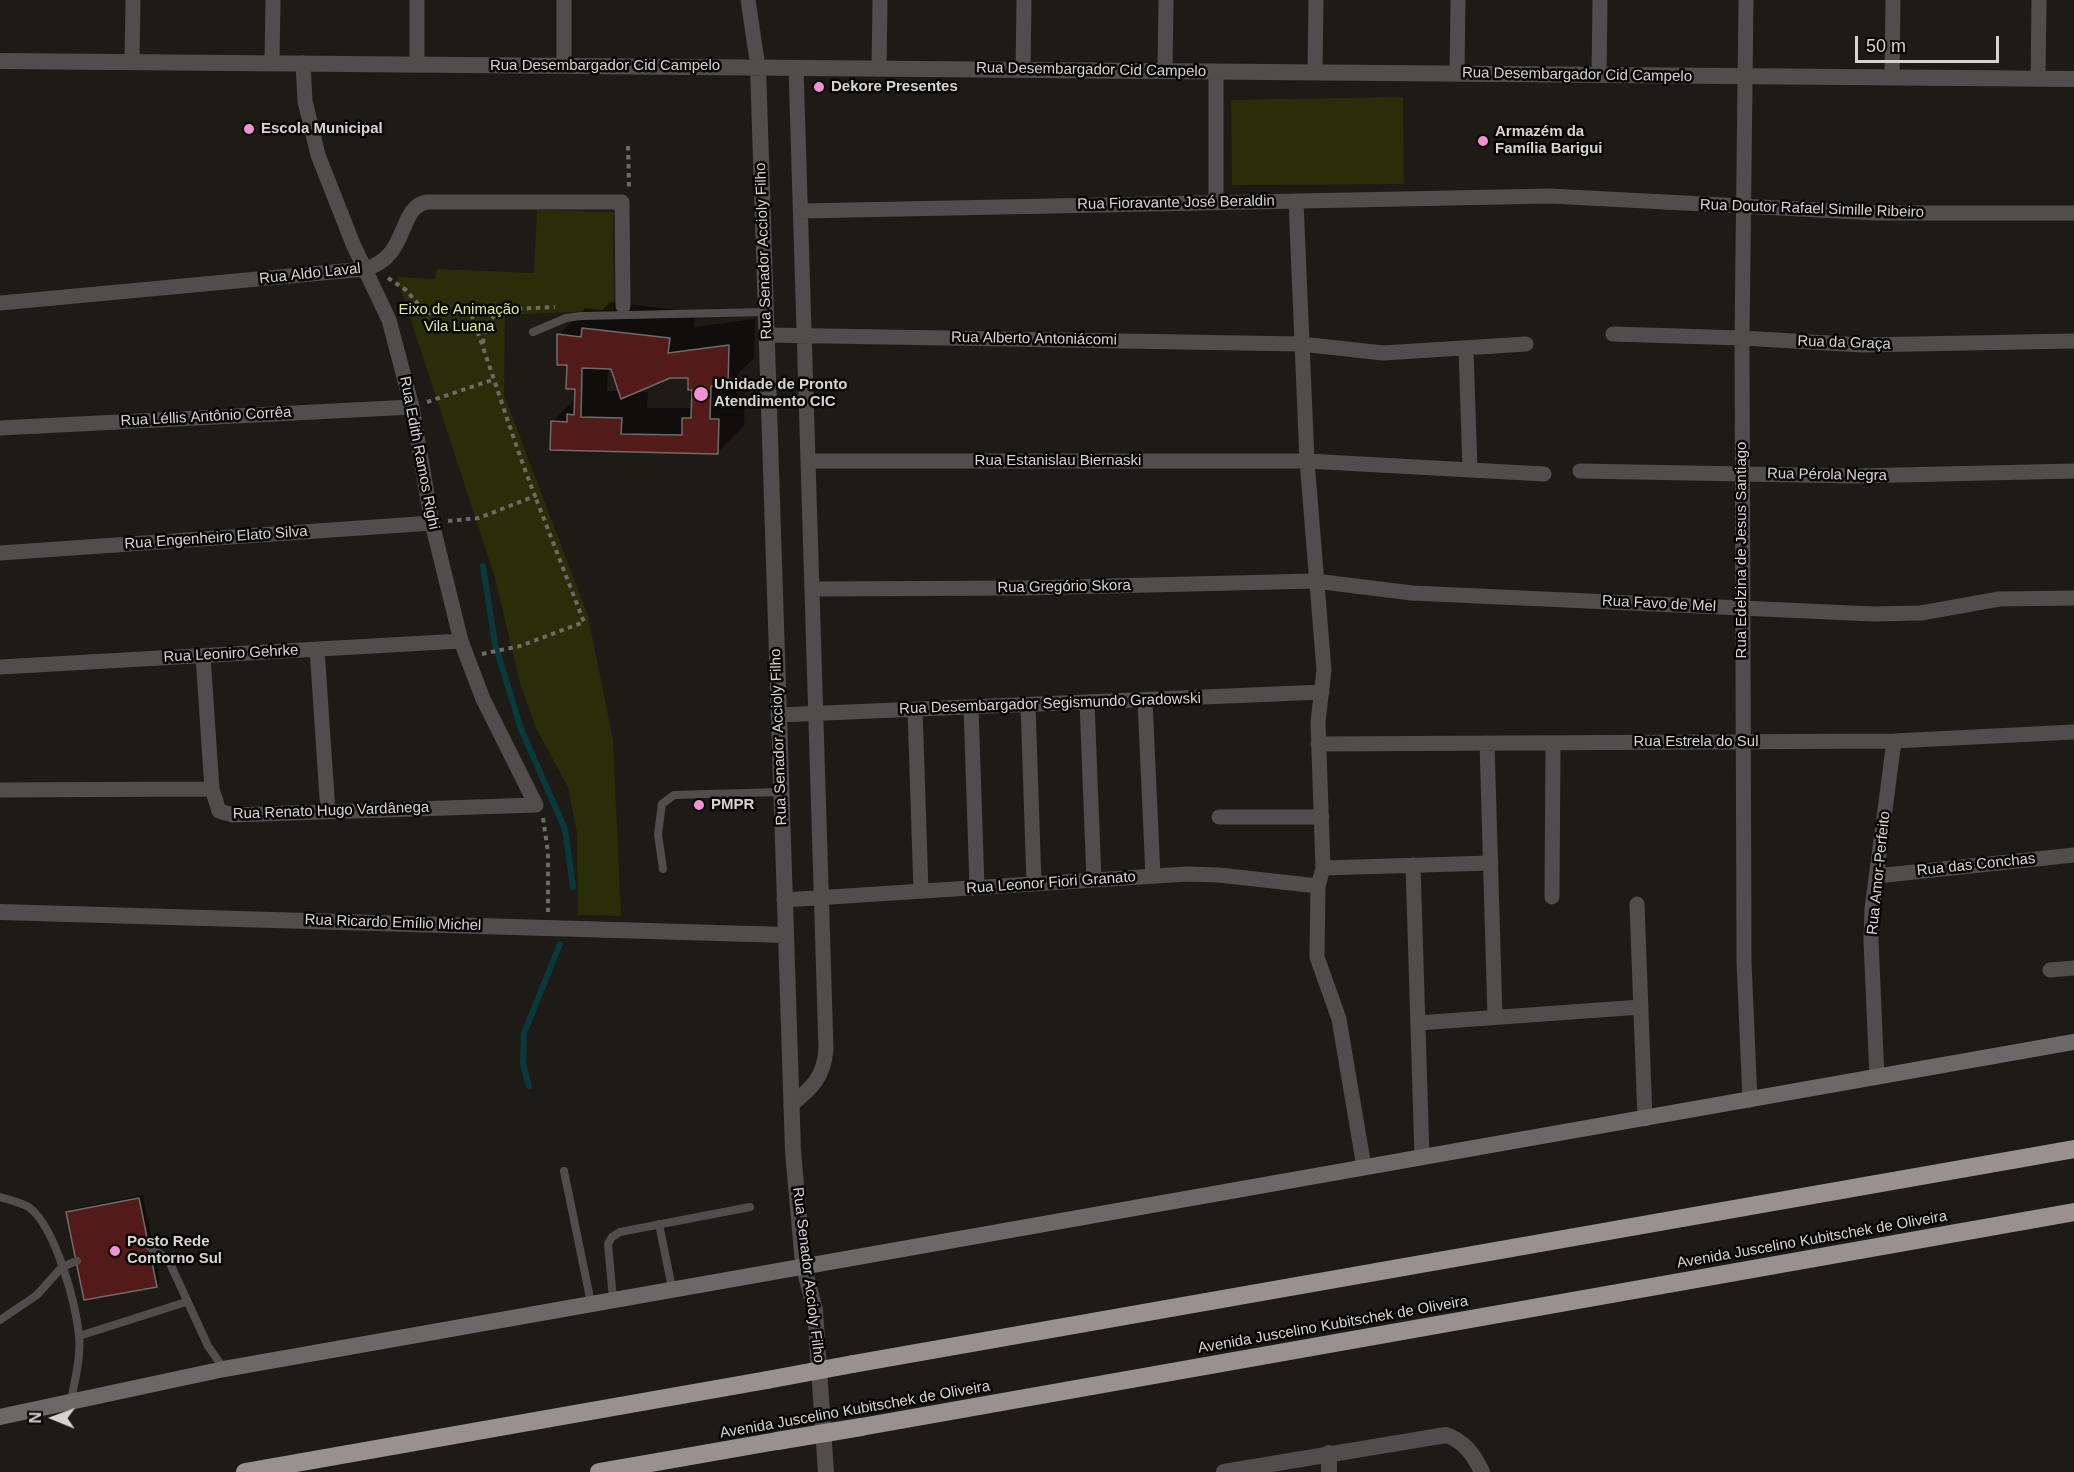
<!DOCTYPE html>
<html>
<head>
<meta charset="utf-8">
<style>
  body { margin:0 }
  #map { position:relative; width:2074px; height:1472px; overflow:hidden; background:#1e1b17; font-family:Helvetica,sans-serif }
  canvas { display:block }
  .north { position:absolute; left:24px; top:1388px; width:60px; height:60px; -webkit-text-stroke:4px #070605; paint-order:stroke; rotate:271deg; font-size:16px; font-weight:700; line-height:24px; text-align:center; color:#d6d4d1 }
  .north::after { content:''; display:block; margin:auto; width:21px; height:27px; background:#d6d4d1; clip-path:polygon(50% 0,100% 100%,50% 72%,0 100%) }
  .scale { position:absolute; left:1855px; top:36px; width:144px; height:27px; box-sizing:border-box; border:3px solid #d6d4d1; border-top:0; padding-left:8px; font-size:18px; line-height:21px; white-space:nowrap; color:#d6d4d1; -webkit-text-stroke:4px #070605; paint-order:stroke }
</style>
</head>
<body>
<div id="map">
<canvas width="2074" height="1472"></canvas>
<div class="north">N</div>
<div class="scale">50 m</div>
</div>
<script>
const context = document.querySelector('canvas').getContext('2d');
context.lineJoin = 'round';
function paint(path, color) { context.fillStyle = color; context.fill(path, 'evenodd'); }
function strokePath(path, color, width, dash) { context.strokeStyle = color; context.lineWidth = width; context.lineCap = dash ? 'butt' : 'round'; context.setLineDash(dash || []); context.stroke(path); }
function label(font, color, halo, rows, align = 'center') {
  context.font = font + ' Helvetica,sans-serif'; context.lineWidth = 5; context.setLineDash([]); context.textBaseline = 'middle'; context.strokeStyle = halo; context.fillStyle = color; for (const [text, x, y, turn = 0] of rows) {
    context.save(); context.translate(x, y); context.rotate((+turn || 0) * Math.PI / 180); context.textAlign = isNaN(turn) ? turn : align; if (halo) context.strokeText(text, 0, 0); context.fillText(text, 0, 0); context.restore();
  }
}
const green = new Path2D(`
  M1403,97L1404,184L1232,185L1231,100Z
  M537,210L613,212L614,310L505,315L504,395L588,616L613,740L621,916L578,915L577,833L568,787L536,728L520,683L495,578L397,277L435,279L437,269L534,273Z`);
const shadow = new Path2D(`
  M610,302L696,312L694,327L755,319L754,358L736,376V393H745L744,426L717,453L552,422L576,398V388L559,335L585,308L602,310ZM608,367H612L620,391H607ZM670,376L689,377L693,389V408H647L648,392H634Z
  M143,1195L160,1282L157,1286L68,1213L72,1209Z`);
const stream = new Path2D(`
  M483,566L495,644L521,729L565,829L573,887
  M529,1086L523,1064L524,1033L560,944`);
const building = new Path2D(`
  M582,328L670,338L668,353L729,345L728,386H711L710,419H719L718,454L550,450L551,421L567,422V414L574,415L575,389H566L567,365H557V334L581,337ZM582,368L611,369L621,399L670,378H688V390H692L691,418H682V435L621,434L622,418L581,417Z
  M139,1198L157,1287L84,1300L66,1212Z`);
const path = new Path2D(`
  M628,146L629,188
  M388,278L406,290L426,313L555,307
  M483,343L486,325L499,310
  M427,402L495,379
  M448,521L479,518L535,496C511,435 493,373 470,311
  M482,654L520,646L584,622L535,496
  M543,818L548,852V912`);
const service = new Path2D(`
  M533,332L566,318L581,316L766,312
  M663,869L658,834L662,804L674,795L781,792
  M564,1171L591,1303
  M0,1197C9,1200 23,1203 30,1208C56,1229 76,1304 79,1336C81,1357 75,1380 71,1400
  M659,1224L672,1288
  M150,1247L168,1259L208,1346L224,1369
  M613,1299L608,1244L612,1237L620,1232L750,1207
  M0,1320L37,1295L62,1267L77,1261
  M79,1336L186,1302`);
const minor = new Path2D(`
  M564,0V66
  M748,0L758,67
  M1746,0L1742,338L1744,962L1750,1100
  M132,62L133,0
  M272,63L273,0
  M417,65V0
  M879,69L880,0
  M1023,70L1024,0
  M1165,71L1166,0
  M1315,72L1316,0
  M1457,73L1458,0
  M1599,75L1600,0
  M1892,77L1893,0
  M2038,79L2039,0
  M1296,201L1307,461L1324,670L1318,722L1323,868L1318,886L1317,957L1339,1019L1364,1167
  M1216,203V72
  M801,211L1550,196L1876,213H2074
  M0,303L365,269C410,257 397,207 427,202H622L623,306
  M1613,334L1742,338L1862,345L2074,341
  M767,335L1301,344L1383,353L1526,344
  M1466,349L1470,470
  M0,428L412,407
  M809,461H1307L1544,474
  M1580,471L1855,476L2074,471
  M0,553L432,523
  M813,589L1025,588L1315,581L1412,593L1873,614L1921,613L1999,599L2074,598
  M317,649L328,812
  M203,656L212,789
  M0,667L461,641
  M1145,700L1153,876
  M1087,702L1094,880
  M1028,705L1034,883
  M971,707L977,887
  M915,709L921,891
  M778,715L1322,692
  M1487,743L1495,1017
  M1318,744L1894,741L2074,732
  M0,790L212,789L219,811L233,815L536,805L483,699L461,641L432,523L412,407L389,320L353,244L318,155L305,101L303,63
  M1219,817H1322
  M1413,865L1422,1157
  M1323,868L1491,863
  M1877,876L2074,855
  M1552,897L1553,743
  M784,900L1187,874L1219,875L1318,886
  M1637,904L1645,1119
  M2050,970L2074,968
  M1418,1023L1641,1007
  M1877,1077L1871,941L1872,909L1894,741
  M791,1105C812,1088 824,1077 826,1049L796,68`);
const tertiary = new Path2D(`
  M0,61L2074,79
  M758,67L793,1151L803,1264L815,1310L826,1472
  M0,912L786,935
  M1224,1472L1446,1435C1464,1441 1474,1455 1482,1472
  M1329,1472V1453`);
const secondary = new Path2D(`
  M0,1417L224,1369L2074,1042`);
const motorway = new Path2D(`
  M853,1364L2074,1149
  M861,1427L2074,1212
  M245,1472L767,1380
  M599,1472L777,1441`);
const motorwayBridge = new Path2D(`
  M767,1380L853,1364
  M777,1441L861,1427`);
const markers = [
  [819,87,6,"#f391d5"],
  [249,129,6,"#f391d5"],
  [1483,141,6,"#f391d5"],
  [701,394,8,"#f391d5"],
  [699,805,6,"#f391d5"],
  [115,1251,6,"#f391d5"]
];
const streetNames = [
  ["Rua Desembargador Cid Campelo",605,66],
  ["Rua Desembargador Cid Campelo",1091,70,1],
  ["Rua Desembargador Cid Campelo",1577,75,1],
  ["Rua Fioravante José Beraldin",1176,203,-1],
  ["Rua Doutor Rafael Simille Ribeiro",1812,209,2],
  ["Rua Senador Accioly Filho",764,251,-92],
  ["Rua Aldo Laval",310,274,-6],
  ["Rua Alberto Antoniácomi",1034,339,1],
  ["Rua da Graça",1844,343,2],
  ["Rua Léllis Antônio Corrêa",206,417,-3],
  ["Rua Edith Ramos Righi",419,453,79],
  ["Rua Estanislau Biernaski",1058,461],
  ["Rua Pérola Negra",1827,475,1],
  ["Rua Engenheiro Elato Silva",216,538,-4],
  ["Rua Edelzina de Jesus Santiago",1742,550,-90],
  ["Rua Gregório Skora",1064,587,-1],
  ["Rua Favo de Mel",1659,604,3],
  ["Rua Leoniro Gehrke",231,654,-3],
  ["Rua Desembargador Segismundo Gradowski",1050,704,-2],
  ["Rua Senador Accioly Filho",779,737,-92],
  ["Rua Estrela do Sul",1696,742],
  ["Rua Renato Hugo Vardânega",331,811,-2],
  ["Rua das Conchas",1976,865,-6],
  ["Rua Amor-Perfeito",1879,873,-84],
  ["Rua Leonor Fiori Granato",1051,883,-4],
  ["Rua Ricardo Emílio Michel",393,923,2],
  ["Avenida Juscelino Kubitschek de Oliveira",1812,1240,-10],
  ["Rua Senador Accioly Filho",808,1275,83],
  ["Avenida Juscelino Kubitschek de Oliveira",1333,1325,-10],
  ["Avenida Juscelino Kubitschek de Oliveira",855,1410,-10]
];
const poiNames = [
  ["Dekore Presentes",831,87],
  ["Escola Municipal",261,129],
  ["Armazém da",1495,132],
  ["Família Barigui",1495,149],
  ["Unidade de Pronto",714,385],
  ["Atendimento CIC",714,402],
  ["PMPR",711,805],
  ["Posto Rede",127,1242],
  ["Contorno Sul",127,1259]
];
const parkNames = [
  ["Eixo de Animação",459,310],
  ["Vila Luana",459,327]
];
paint(green, '#292d08');
paint(shadow, '#0007');
strokePath(stream, '#07393d', 6);
paint(building, '#521b19');
strokePath(building, '#726a69', 1.5);
strokePath(path, '#6d6a67', 4, [4.5, 4.5]);
strokePath(service, '#504d4c', 8);
strokePath(minor, '#504d4c', 15);
strokePath(tertiary, '#504d4c', 16);
strokePath(secondary, '#6d6868', 16);
strokePath(motorway, '#999190', 18);
strokePath(motorwayBridge, '#999190', 18);
for (const [x, y, r, color] of markers) { const dot = new Path2D(); dot.arc(x, y, r, 0, 2 * Math.PI); context.fillStyle = color; context.fill(dot); strokePath(dot, '#070605', 2); }
label('15px', '#d6d4d1', '#070605', streetNames);
label('bold 15px', '#d6d4d1', '#070605', poiNames, 'left');
label('15px', '#dde88f', '#070605', parkNames);
</script>
</body>
</html>
